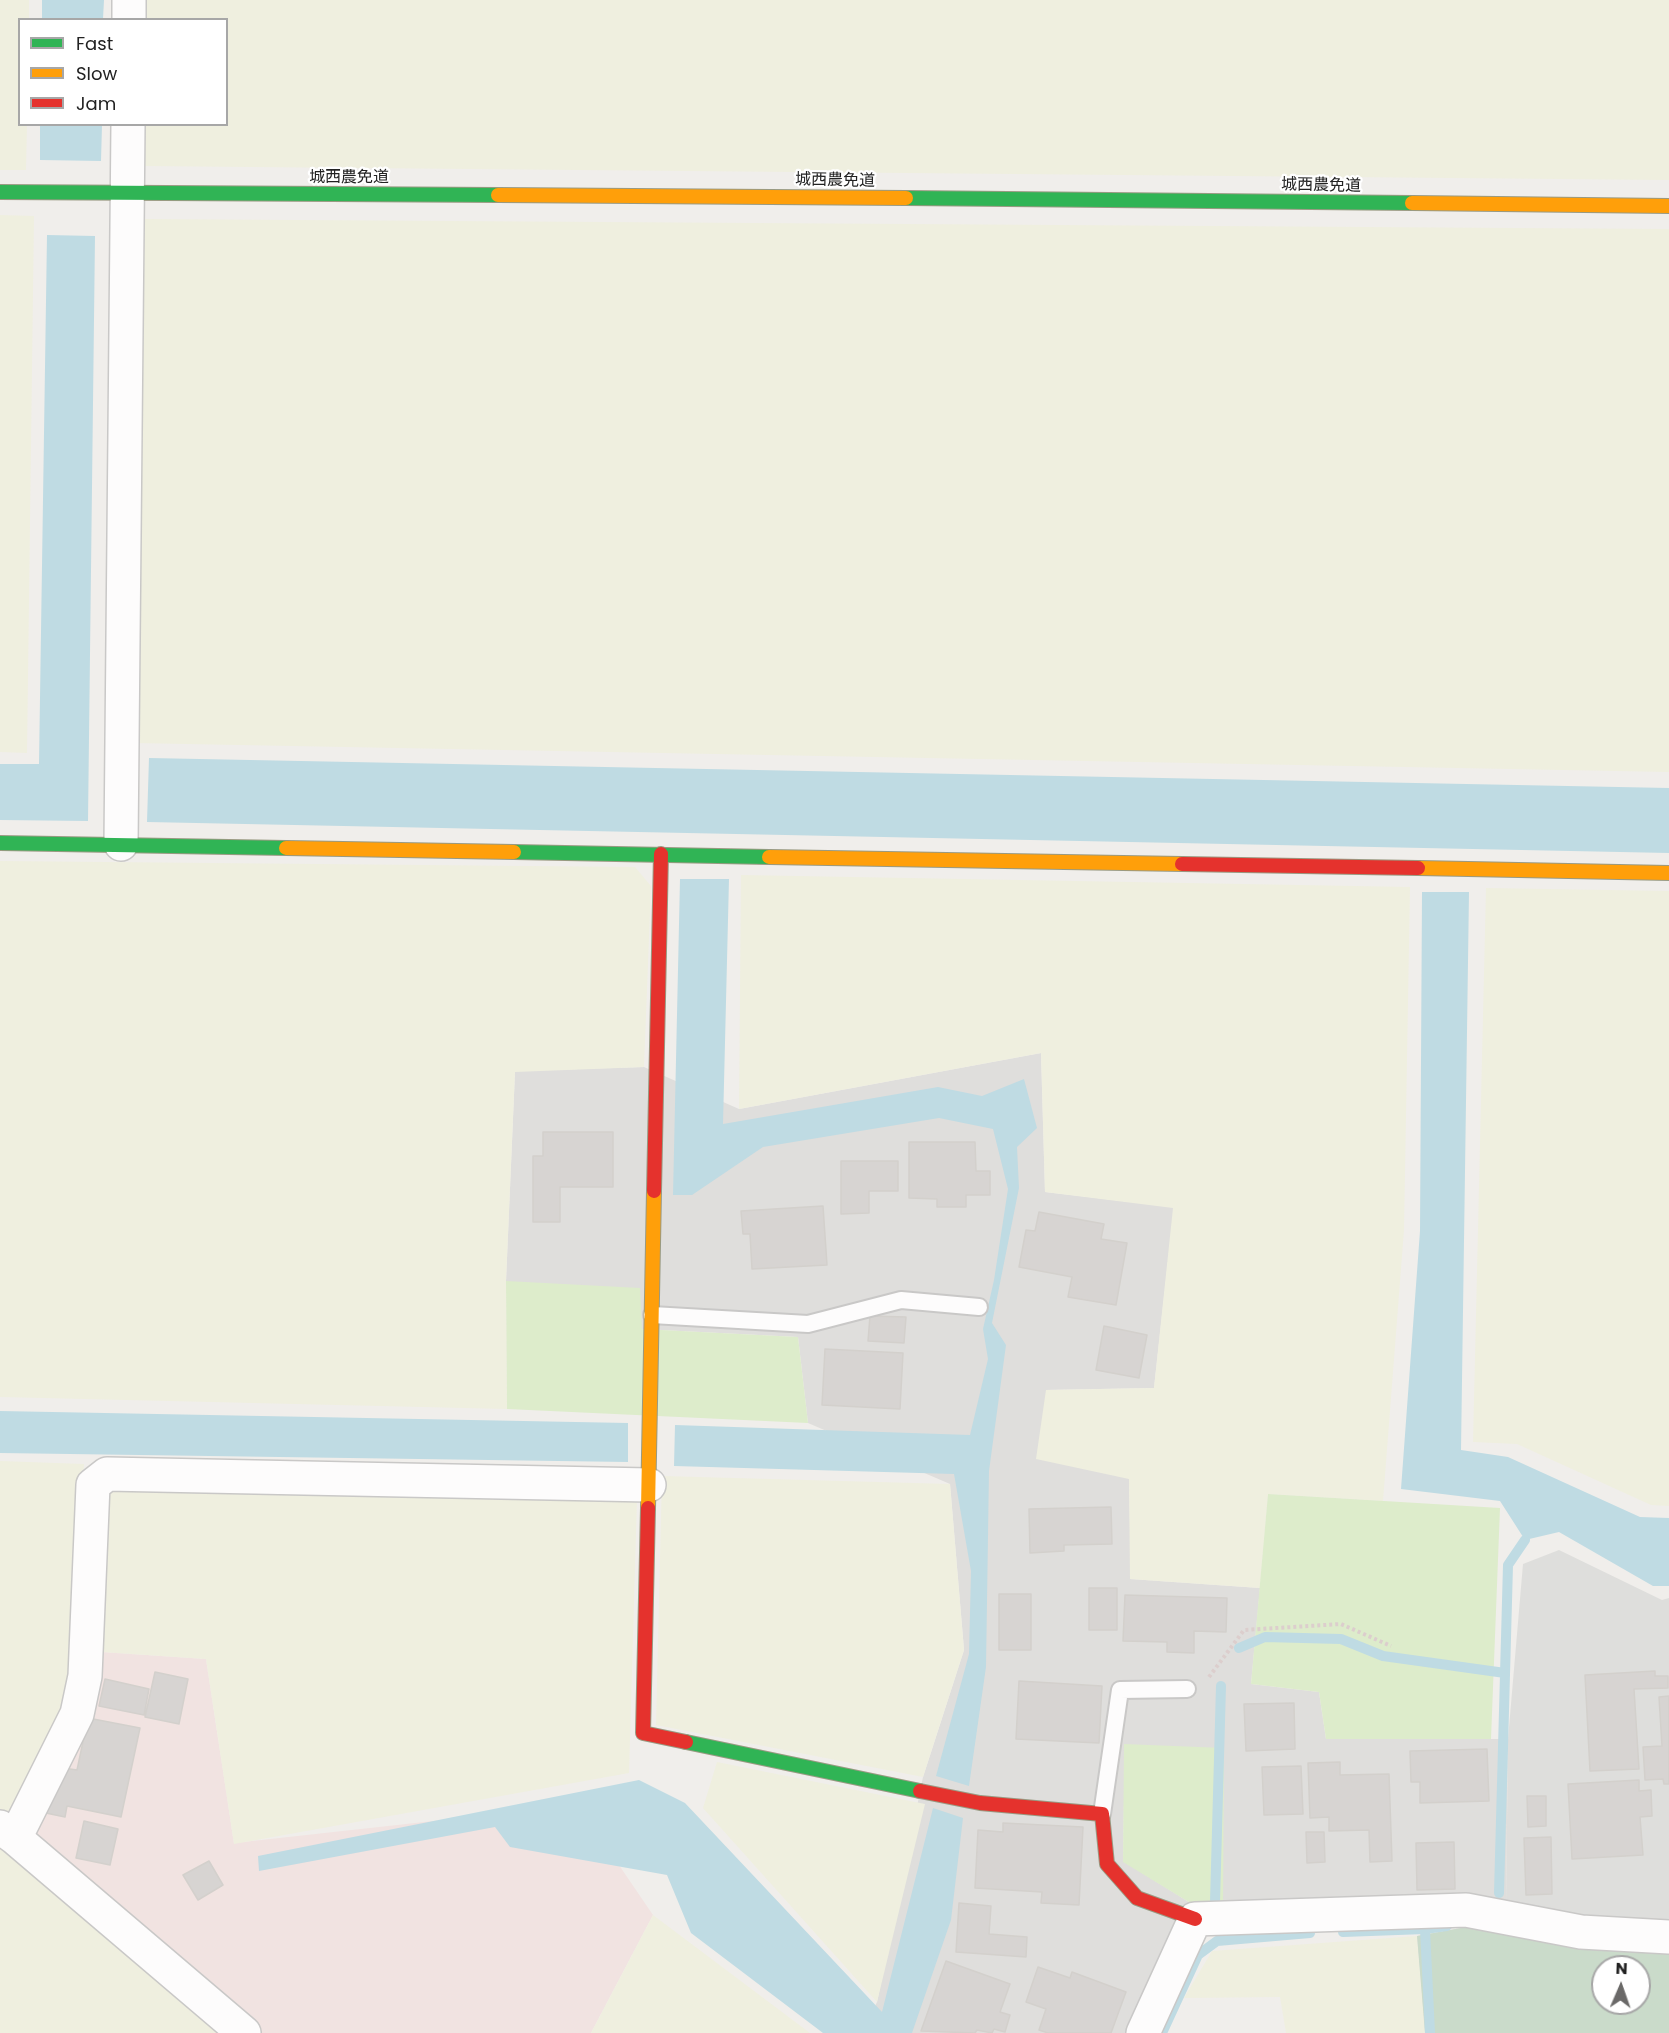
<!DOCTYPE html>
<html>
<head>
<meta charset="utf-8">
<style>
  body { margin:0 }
  #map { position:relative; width:1669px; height:2033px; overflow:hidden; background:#f0eeeb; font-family:Poppins,sans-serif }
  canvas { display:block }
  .legend { position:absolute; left:18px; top:18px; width:210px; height:108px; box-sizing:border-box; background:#fff; border:2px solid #a7a7a7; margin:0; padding:8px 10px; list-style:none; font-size:18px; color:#222 }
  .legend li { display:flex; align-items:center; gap:12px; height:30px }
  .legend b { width:30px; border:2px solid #a7a7a7 }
  .north { position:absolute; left:1591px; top:1955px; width:60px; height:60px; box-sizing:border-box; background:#fff; border:2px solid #a7a7a7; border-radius:50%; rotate:2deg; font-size:16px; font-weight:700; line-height:24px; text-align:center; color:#222 }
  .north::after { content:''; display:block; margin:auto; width:21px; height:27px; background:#6a6968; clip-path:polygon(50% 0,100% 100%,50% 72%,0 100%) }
</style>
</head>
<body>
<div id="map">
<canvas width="1669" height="2033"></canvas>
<ul class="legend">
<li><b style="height:8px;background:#30b455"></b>Fast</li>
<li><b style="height:8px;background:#ff9f0a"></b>Slow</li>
<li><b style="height:8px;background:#e5322d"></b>Jam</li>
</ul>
<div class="north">N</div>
</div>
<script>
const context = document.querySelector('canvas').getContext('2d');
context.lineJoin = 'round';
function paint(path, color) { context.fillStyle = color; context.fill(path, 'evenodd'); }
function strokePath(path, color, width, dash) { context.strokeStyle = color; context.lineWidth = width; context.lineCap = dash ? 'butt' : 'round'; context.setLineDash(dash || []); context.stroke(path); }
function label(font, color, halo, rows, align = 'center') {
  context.font = font + ' Poppins,"Noto Sans JP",sans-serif'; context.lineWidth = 4.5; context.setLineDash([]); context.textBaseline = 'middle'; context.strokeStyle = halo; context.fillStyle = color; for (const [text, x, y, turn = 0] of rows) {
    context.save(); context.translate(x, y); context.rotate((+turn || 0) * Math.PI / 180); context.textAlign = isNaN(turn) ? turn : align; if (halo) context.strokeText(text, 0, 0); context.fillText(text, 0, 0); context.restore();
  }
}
const residential = new Path2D(`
  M1041,1053L1045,1192L1174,1207L1154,1388L1046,1390L1129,1479L1131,1579L1260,1588L1251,1684L1319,1692L1326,1739H1508L1506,1904L1223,1906L1125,1744L1123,1861L1197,1907L1139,2033H862L877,2002L923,1777L964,1650L950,1484L808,1423L798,1337L642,1329L506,1281L515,1071L644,1067L739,1109Z`);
const commercial = new Path2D(`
  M102,1652L206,1659L234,1843L578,1805L653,1915L591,2033H262L10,1816Z`);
const religious = new Path2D(`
  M1559,1550L1662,1600L1669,1598V2033H1425L1417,1936L1483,1924L1506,1904L1508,1739L1523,1564ZM1603,1967H1639V2003H1603Z`);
const farmland = new Path2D(`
  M0,0H29V19L20,20V124L27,125L26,170H0Z
  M144,0H1669V180L142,166L143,125L226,124V20L143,19Z
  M0,215L34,216L27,753L0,752Z
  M144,219L1669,229V772L133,743Z
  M0,861L635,867L651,886L644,1067L515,1072L506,1281L507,1409L0,1397Z
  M741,875L1410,887L1404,1230L1383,1501L1268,1494L1260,1588L1130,1579L1129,1479L1036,1459L1046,1390L1154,1388L1173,1208L1045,1192L1041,1053L739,1109Z
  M1486,888L1669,891V1506L1651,1505L1517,1444L1473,1442Z
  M0,1461L84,1464L70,1698L10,1816L0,1809Z
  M662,1476L950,1484L964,1650L923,1777L656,1725Z
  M104,1487L637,1499L629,1773L234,1844L206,1659L102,1652Z
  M717,1762L925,1804L877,2002L703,1808Z
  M0,1848L10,1855L218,2033H0Z
  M653,1915L810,2033H591Z
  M1417,1936L1425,2033H1286L1280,1997L1184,1998L1212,1951Z`);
const grass = new Path2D(`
  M506,1281L640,1288L642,1329L798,1337L808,1423L507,1409Z
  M1268,1494L1500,1508L1491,1739H1326L1319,1692L1251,1684Z
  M1124,1744L1224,1748L1223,1906L1197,1907L1123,1862Z`);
const cemetery = new Path2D(`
  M1483,1924L1570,1948L1669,1953V2033H1425L1417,1936ZM1603,1967H1639V2003H1603Z`);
const water = new Path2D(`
  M42,0H104L103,19H42Z
  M40,125H102L101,161L40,160Z
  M47,235L95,236L88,821L0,820V764H39Z
  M149,758L1669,788V853L147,822Z
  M680,879H729L723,1124L938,1087L982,1096L1024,1079L1037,1128L1017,1147L1019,1188L992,1323L1006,1345L989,1471L986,1667L969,1786L936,1776L969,1654L971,1571L954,1474L674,1466L675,1425L970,1435L988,1359L983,1329L994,1280L1008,1189L993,1129L939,1118L763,1147L692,1195H673Z
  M1422,892H1469L1461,1450L1508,1457L1640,1517L1669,1518V1586H1653L1559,1532L1525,1540L1500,1501L1401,1489L1420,1231Z
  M0,1411L628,1423V1462L0,1453Z
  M639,1780L685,1803L882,2012L933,1808L963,1818L951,1920L912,2033H823L691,1933L667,1875L510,1847L495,1827L259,1871L258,1856Z`);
const stream = new Path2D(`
  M1239,1648L1265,1637L1341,1639L1383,1656L1505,1673
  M1499,1893L1508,1565L1525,1540
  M1215,1902L1221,1686
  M1425,1929L1430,2033
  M1343,1932L1425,1929L1447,1926
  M1162,2033L1198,1955L1217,1941L1310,1933`);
const building = new Path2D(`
  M543,1132H613V1187H560V1222H533V1156H543Z
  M909,1142H975L976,1171H990V1195H966V1207H937V1199L909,1198Z
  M841,1161H898V1191H869V1213L841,1214Z
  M823,1206L827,1265L752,1269L750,1234H743L741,1211Z
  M1039,1212L1104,1224L1101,1239L1127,1243L1116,1305L1068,1297L1072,1277L1019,1267L1026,1230L1035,1231Z
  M870,1316L906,1317L904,1343L868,1341Z
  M1104,1326L1147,1335L1139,1378L1096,1370Z
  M825,1349L903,1353L900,1409L822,1405Z
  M1111,1507L1112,1544L1064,1545V1551L1030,1553L1029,1509Z
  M1089,1588H1117V1630H1089Z
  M999,1594H1031V1650H999Z
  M1125,1595L1227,1598L1226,1632L1194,1631V1653L1167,1652V1642L1123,1641Z
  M1655,1671V1676H1668V1688L1634,1689L1639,1769L1590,1771L1585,1675Z
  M155,1672L188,1679L179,1724L145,1717Z
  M105,1679L149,1689L144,1715L99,1706Z
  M1019,1681L1102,1686L1099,1743L1016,1739Z
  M1669,1696V1784H1664L1663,1779L1645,1780L1643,1747L1662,1746L1659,1697Z
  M1294,1703L1295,1749L1246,1751L1244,1704Z
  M88,1718L140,1728L121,1817L67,1806L65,1817L41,1812L63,1768L77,1770Z
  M1487,1749L1489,1801L1420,1803V1782H1411L1410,1751Z
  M1340,1762V1775L1389,1774L1392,1861L1370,1862L1369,1830L1329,1831V1817L1310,1818L1308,1763Z
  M1301,1766L1303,1814L1264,1815L1262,1767Z
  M1639,1780V1791L1651,1790L1652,1816L1640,1817L1643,1855L1572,1859L1568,1784Z
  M1527,1796H1546V1826L1528,1827Z
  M84,1821L118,1829L110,1865L76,1858Z
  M1003,1823L1083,1827L1079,1905L1041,1903L1042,1892L975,1888L978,1830L1003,1832Z
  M1306,1832H1324L1325,1862L1307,1863Z
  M1551,1837L1552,1894L1526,1895L1524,1838Z
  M1454,1842L1455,1889L1417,1890L1416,1843Z
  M209,1861L223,1885L198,1900L183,1875Z
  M959,1903L991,1906L989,1934L1027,1937L1026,1957L956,1952Z
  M946,1961L1010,1984L1000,2012L1010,2015L1005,2032L994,2029L992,2033L977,2030L975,2033L921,2031Z
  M1038,1967L1070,1978L1072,1972L1126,1992L1111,2033H1048L1039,2030L1046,2009L1026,2002Z`);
const path = new Path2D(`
  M1209,1677L1244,1630L1341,1624L1391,1646`);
const lane = new Path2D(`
  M652,1315L808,1324L901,1300L979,1307
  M1102,1814L1120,1690L1187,1689`);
const street = new Path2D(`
  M129,20V0
  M121,844L128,124
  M0,1827L15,1838L244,2033
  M15,1838L77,1714L85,1676L93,1485L107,1474L649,1485
  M1143,2033L1195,1919L1466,1910L1581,1932L1669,1937`);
const fast = new Path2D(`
  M0,192L498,195
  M906,198L1412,203
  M0,843L286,848
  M514,852L769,857
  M686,1742L920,1791`);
const slow = new Path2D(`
  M498,195L906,198
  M1412,203L1669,206
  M286,848L514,852
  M769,857L1182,864
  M1418,868L1669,873
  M648,1508L654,1191`);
const jam = new Path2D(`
  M1182,864L1418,868
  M654,1191L661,854
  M648,1508L643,1733L686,1742
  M920,1791L980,1803L1102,1814L1107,1864L1137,1898L1195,1919`);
const streetNames = [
  ["城西農免道",349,178],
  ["城西農免道",835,181,1],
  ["城西農免道",1321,186,1]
];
paint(residential, '#dfdedc');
paint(commercial, '#f1e3e1');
paint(religious, '#dededc');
paint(farmland, '#efefdf');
paint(grass, '#ddeccb');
paint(cemetery, '#cadbca');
paint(water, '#bfdbe3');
strokePath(stream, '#bfdbe3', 10);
paint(building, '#d7d4d2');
strokePath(building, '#d3d0cc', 1.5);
strokePath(lane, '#c9c8c7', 20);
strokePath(street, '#c9c8c7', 36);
strokePath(fast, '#999a82', 16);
strokePath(slow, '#999a82', 16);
strokePath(jam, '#999a82', 16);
strokePath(path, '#dccecd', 4, [3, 3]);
strokePath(lane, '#fdfcfc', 16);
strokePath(street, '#fdfcfc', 33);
strokePath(fast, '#30b455', 14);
strokePath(slow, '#ff9f0a', 14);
strokePath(jam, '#e5322d', 14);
label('16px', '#222', '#fff', streetNames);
</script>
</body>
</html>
